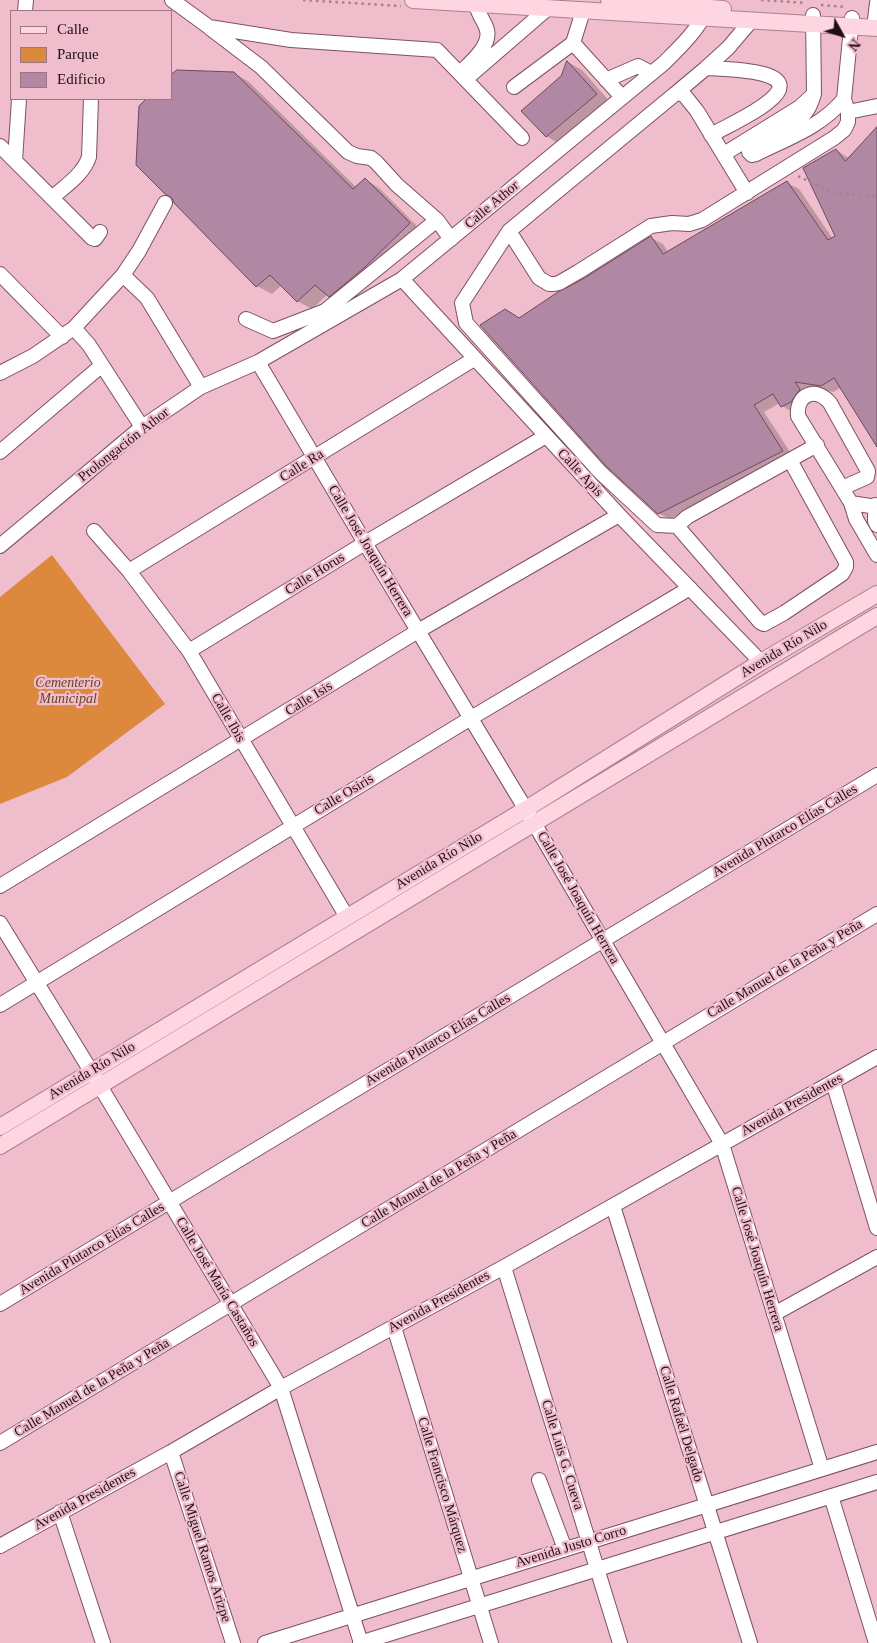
<!DOCTYPE html>
<html>
<head>
<meta charset="utf-8">
<style>
  body { margin:0 }
  #map { position:relative; width:877px; height:1643px; overflow:hidden; background:#efbdcc; font-family:Georgia,serif }
  canvas { display:block }
  .legend { position:absolute; left:10px; top:10px; width:162px; height:90px; box-sizing:border-box; background:#efbdcc; border:1px solid #9c7782; margin:0; padding:6px 9px; list-style:none; font-size:15px; color:#200f14 }
  .legend li { display:flex; align-items:center; gap:10px; height:25px }
  .legend b { width:25px; border:1px solid #9c7782 }
  .north { position:absolute; left:817px; top:10px; width:50px; height:50px; -webkit-text-stroke:4px #efbdcc; paint-order:stroke; rotate:129deg; font-size:14px; font-weight:700; line-height:20px; text-align:center; color:#200f14 }
  .north::after { content:''; display:block; margin:auto; width:18px; height:22px; background:#200f14; clip-path:polygon(50% 0,100% 100%,50% 72%,0 100%) }
</style>
</head>
<body>
<div id="map">
<canvas width="877" height="1643"></canvas>
<ul class="legend">
<li><b style="height:6px;background:#fdd6e2"></b>Calle</li>
<li><b style="height:14px;background:#dc883d"></b>Parque</li>
<li><b style="height:14px;background:#b188a3"></b>Edificio</li>
</ul>
<div class="north">N</div>
</div>
<script>
const context = document.querySelector('canvas').getContext('2d');
context.lineJoin = 'round';
function paint(path, color) { context.fillStyle = color; context.fill(path, 'evenodd'); }
function strokePath(path, color, width, dash) { context.strokeStyle = color; context.lineWidth = width; context.lineCap = dash ? 'butt' : 'round'; context.setLineDash(dash || []); context.stroke(path); }
function label(font, color, halo, rows, align = 'center') {
  context.font = font + ' Georgia,serif'; context.lineWidth = 4.5; context.setLineDash([]); context.textBaseline = 'middle'; context.strokeStyle = halo; context.fillStyle = color; for (const [text, x, y, turn = 0] of rows) {
    context.save(); context.translate(x, y); context.rotate((+turn || 0) * Math.PI / 180); context.textAlign = isNaN(turn) ? turn : align; if (halo) context.strokeText(text, 0, 0); context.fillText(text, 0, 0); context.restore();
  }
}
const green = new Path2D(`
  M52,555L165,704L67,777L0,804V597Z`);
const shadow = new Path2D(`
  M568,62L582,70L611,103L561,145L546,136Z
  M234,73L249,82L356,187L365,179L379,188L423,232L344,304L328,294L312,309L297,301L282,285L272,294L257,286L140,106L148,99H171Z
  M877,131V444L842,387L833,392L805,387L811,397L794,413L782,406L780,403L764,412L794,458L670,519L658,513L583,281L651,238L663,244L668,252L787,183L799,189L833,239L836,237V150L849,158Z`);
const building = new Path2D(`
  M567,61L597,94L546,137L521,111L561,76Z
  M177,70L234,72L353,189L365,178L410,223L364,268L329,297L315,285L297,302L270,275L256,287L174,203L172,198L165,194L136,165L139,106L146,99H171V75Z
  M877,127V447L834,378L821,386L795,382L800,389L791,402L781,407L773,394L754,405L783,451L658,514L606,466L480,325L505,309L519,318L558,292L583,279L651,236L663,254L787,181L828,240L835,236L803,168L836,149L845,161Z`);
const path = new Path2D(`
  M303,0L401,6
  M761,0L806,3
  M821,5L846,7
  M798,176L833,193L877,196`);
const minor = new Path2D(`
  M172,0L209,27L291,40L437,50L522,138
  M25,11L26,0
  M583,11L573,43L622,97
  M874,28L877,3
  M211,29L261,67L348,152L357,156L371,158L376,162L397,185L437,220L451,239
  M706,68L728,48L751,21
  M460,73C470,63 491,46 487,30C485,22 478,15 476,4
  M466,79L547,9
  M606,80L638,66L651,73
  M514,87L573,43
  M675,94L706,68C722,69 811,69 768,102C752,115 729,125 711,135
  M814,94C812,100 810,107 806,112C794,129 768,138 749,148V152L752,155L756,154C788,138 821,127 844,99
  M848,112L877,106
  M0,146L92,238L95,239L100,232
  M724,154L800,107L814,94L813,15
  M15,161L19,99
  M52,198C65,186 83,175 89,157L91,99
  M509,231L539,278L549,284H554L559,283L578,272L651,226L672,223L689,224L702,220L834,138L844,130L848,122V112L844,99L852,18
  M0,274L62,337
  M123,275L147,298L201,387
  M402,279L619,515L761,662
  M246,319L273,331L325,311L437,220
  M74,328L89,345L142,427
  M258,362L365,543L534,823L722,1144L822,1469
  M0,373L33,356L74,328L123,275L139,251L165,203
  M0,452L101,366
  M790,460L846,562V567L842,574L784,613L764,624L760,622L677,526L687,517L817,445
  M842,488L867,477L868,471L830,403C816,386 796,394 798,416L842,488L851,503L856,519L877,555
  M851,503L877,507
  M875,505V521L877,525
  M677,526L657,525L600,472L466,323L462,303L509,231L675,94L680,93L685,96L697,111L747,193
  M94,531L129,571L189,651L347,917
  M0,546L142,427L201,387L258,362L402,279L664,63C681,46 697,31 707,10
  M129,571L474,359
  M189,651L365,543L546,436
  M0,886L418,631L619,515
  M0,923L91,1071L281,1388L361,1643
  M0,1005L471,718L690,588
  M833,1082L877,1228
  M613,1206L750,1643
  M504,1267L620,1643
  M0,1304L877,775
  M774,1314L877,1257
  M394,1327L491,1643
  M0,1443L877,914
  M171,1452L233,1643
  M539,1480L565,1549
  M831,1496L876,1643
  M60,1512L103,1643
  M0,1546L171,1452L281,1388L504,1267L877,1057
  M265,1643L877,1452
  M360,1643L877,1482`);
const major = new Path2D(`
  M413,0L877,28
  M609,0L723,9
  M0,1127L526,809L761,662L877,594
  M0,1146L877,616`);
const streetNames = [
  ["Calle Athor",492,205,-40],
  ["Prolongación Athor",124,445,-38],
  ["Calle Ra",302,466,-32],
  ["Calle Apis",580,473,47],
  ["Calle José Joaquín Herrera",370,551,59],
  ["Calle Horus",315,574,-32],
  ["Avenida Río Nilo",784,649,-31],
  ["Calle Isis",309,699,-32],
  ["Calle Ibis",228,718,60],
  ["Calle Osiris",344,795,-31],
  ["Avenida Plutarco Elías Calles",785,831,-31],
  ["Avenida Río Nilo",439,861,-31],
  ["Calle José Joaquín Herrera",578,898,60],
  ["Calle Manuel de la Peña y Peña",785,969,-31],
  ["Avenida Plutarco Elías Calles",438,1040,-31],
  ["Avenida Río Nilo",92,1071,-31],
  ["Avenida Presidentes",792,1105,-29],
  ["Calle Manuel de la Peña y Peña",439,1179,-31],
  ["Avenida Plutarco Elías Calles",92,1249,-31],
  ["Calle José Joaquín Herrera",757,1259,73],
  ["Calle José María Castaños",217,1282,59],
  ["Avenida Presidentes",439,1302,-29],
  ["Calle Manuel de la Peña y Peña",92,1388,-31],
  ["Calle Rafaél Delgado",681,1424,73],
  ["Calle Luis G. Cueva",562,1455,73],
  ["Calle Francisco Márquez",442,1485,73],
  ["Avenida Presidentes",85,1499,-29],
  ["Calle Miguel Ramos Arizpe",202,1547,72],
  ["Avenida Justo Corro",571,1547,-17]
];
const parkNames = [
  ["Cementerio",68,683],
  ["Municipal",68,699]
];
paint(green, '#dc883d');
paint(shadow, '#0003');
paint(building, '#b188a3');
strokePath(building, '#6c4860', 1);
strokePath(minor, '#7e5260', 16);
strokePath(major, '#ae7f8d', 18);
strokePath(path, '#a7818c', 2.5, [2.5, 4]);
strokePath(minor, '#fff', 14);
strokePath(major, '#fdd6e2', 16);
label('14px', '#200f14', '#efbdcc', streetNames);
label('italic 14px', '#694324', '#efbdcc', parkNames);
</script>
</body>
</html>
